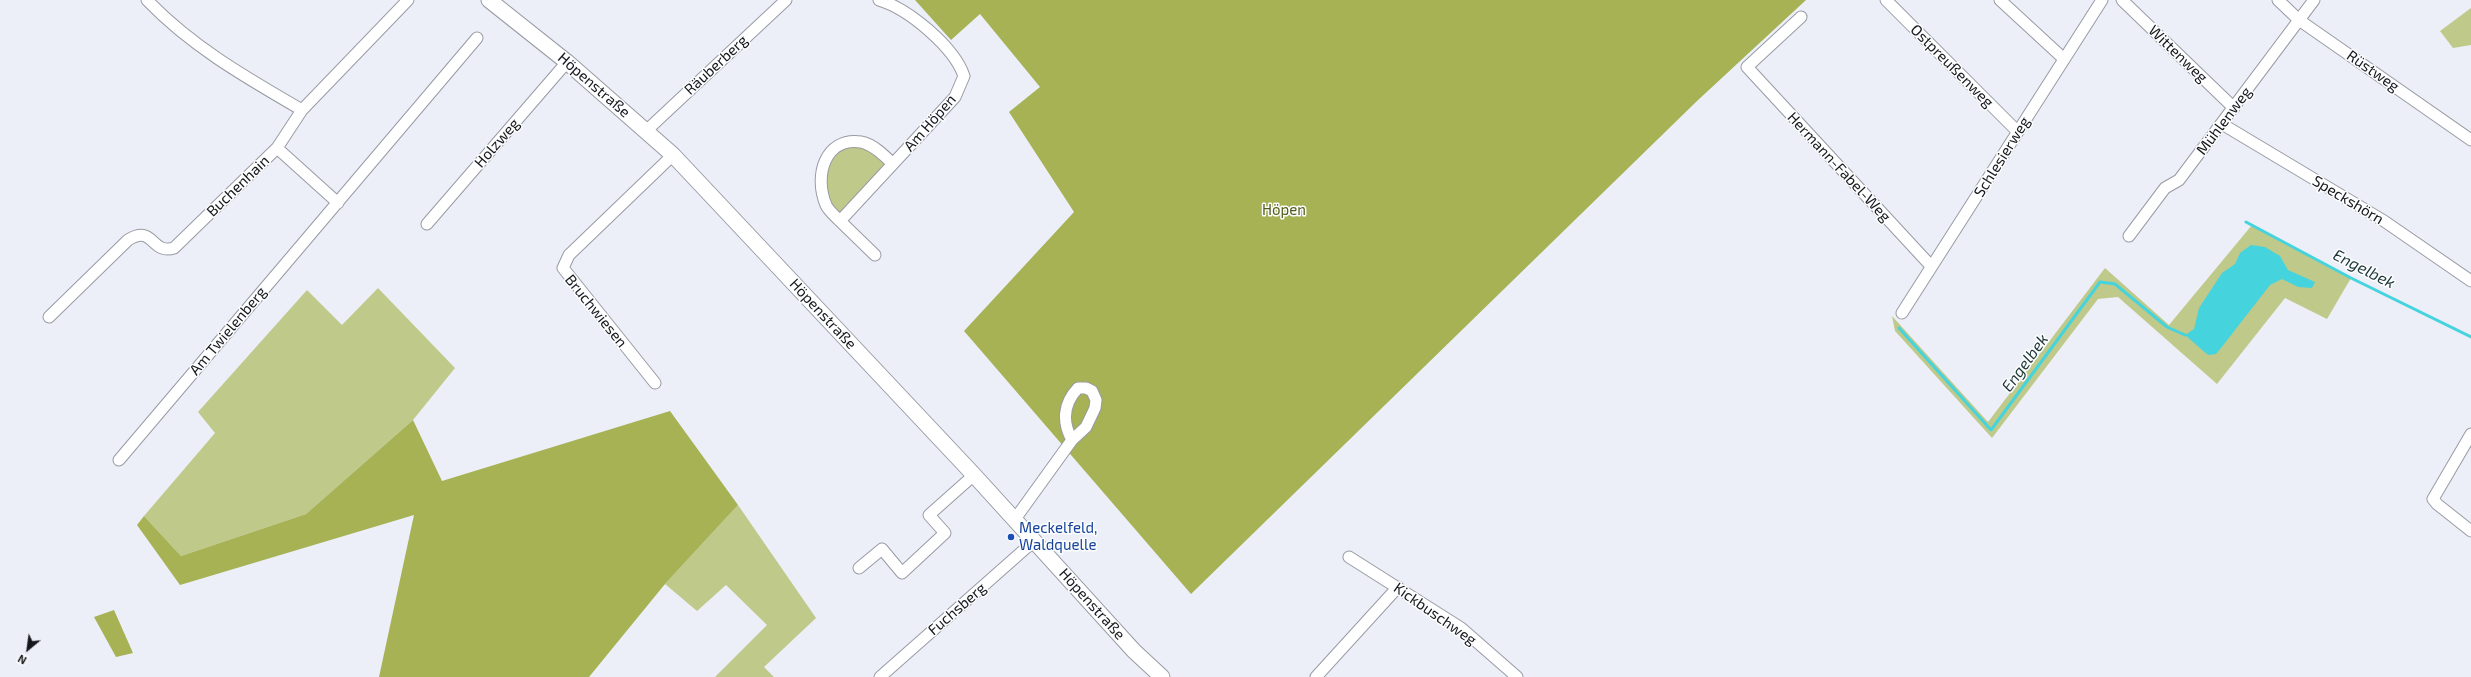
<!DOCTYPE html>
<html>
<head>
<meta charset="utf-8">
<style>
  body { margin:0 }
  #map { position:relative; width:2471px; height:677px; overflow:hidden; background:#eceff8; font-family:"Exo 2",sans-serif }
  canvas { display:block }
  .north { position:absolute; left:8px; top:629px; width:40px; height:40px; -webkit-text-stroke:3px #fcfdfe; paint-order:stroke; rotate:209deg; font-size:11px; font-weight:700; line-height:16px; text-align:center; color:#16171a }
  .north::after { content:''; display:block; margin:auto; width:14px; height:18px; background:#16171a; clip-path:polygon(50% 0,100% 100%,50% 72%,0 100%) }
</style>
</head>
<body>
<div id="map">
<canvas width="2471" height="677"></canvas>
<div class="north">N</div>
</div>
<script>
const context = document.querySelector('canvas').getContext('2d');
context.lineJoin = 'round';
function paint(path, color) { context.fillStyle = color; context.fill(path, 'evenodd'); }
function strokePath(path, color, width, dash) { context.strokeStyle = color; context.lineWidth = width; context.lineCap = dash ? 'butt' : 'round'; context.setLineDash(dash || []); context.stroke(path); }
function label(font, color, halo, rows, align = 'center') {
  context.font = font + ' "Exo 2",sans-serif'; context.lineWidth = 3; context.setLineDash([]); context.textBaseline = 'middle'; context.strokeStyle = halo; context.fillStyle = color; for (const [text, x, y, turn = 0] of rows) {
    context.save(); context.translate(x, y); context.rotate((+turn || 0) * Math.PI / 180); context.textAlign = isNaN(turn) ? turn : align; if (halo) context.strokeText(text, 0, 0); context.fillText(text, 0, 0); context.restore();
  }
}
const green = new Path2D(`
  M2471,8V45L2453,48L2440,31Z
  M862,143L892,164L840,221L827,206L824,161L834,150Z
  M2252,225L2351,278L2327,319L2285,298L2217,384L2118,297L2098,299L1992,438L1895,331L1892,316L1988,422L2105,268L2169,325Z
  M378,288L455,368L413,420L306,514L181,556L144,516L215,433L198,412L307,290L342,325Z
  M738,505L816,618L764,667L774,677H715L767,625L726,585L697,611L665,584Z`);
const forest = new Path2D(`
  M915,0H1806L1697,101L1191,594L964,331L1074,212L1009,112L1040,87L980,14L951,40Z
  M670,411L738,505L665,584L589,677H379L414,515L180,585L137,525L144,516L181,556L306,514L413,420L442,481Z
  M114,610L133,653L116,657L94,617Z`);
const water = new Path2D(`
  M2251,245L2265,247L2280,256L2288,270L2315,282L2312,288L2298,287L2282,279L2270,285L2221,348L2216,354L2208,355L2185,335L2194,329L2199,308L2222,273L2235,264L2240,253Z`);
const stream = new Path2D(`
  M2246,222L2351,278L2471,337
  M1899,328L1991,430L2100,282L2115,284L2167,327L2185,335`);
const street = new Path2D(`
  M147,0C192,47 247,78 302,110
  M879,0C909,9 954,47 964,76L955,97L840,221C835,216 828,210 826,205C814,177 824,137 861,142C873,144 885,156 893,164
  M1886,0L2017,131
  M2000,0L2064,59
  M2122,0L2234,108
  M2278,0L2299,20L2471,140
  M1801,17L1747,67L1931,266
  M2222,124L2384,221L2471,281
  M646,131L786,0
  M277,148L338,203
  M840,221L875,255
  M427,224L567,62
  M2129,236L2165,188L2179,180L2314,0
  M1902,313L2102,0
  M49,317L128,240C154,224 151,255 174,248L277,148L302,110L408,0
  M655,383L563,268L569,255L673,155
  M2471,434L2433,499L2437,504L2471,531
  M119,460L477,38
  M1015,519L1072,440L1086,427L1095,408L1096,400L1092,391L1086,388H1078C1063,404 1062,422 1072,440
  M1349,557L1461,628L1517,677
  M859,568L882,549L902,573L945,533L929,515L974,475
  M880,677L1034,541
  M1316,677L1398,587`);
const secondary = new Path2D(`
  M489,0L567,62L673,155L974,475L1134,651L1162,677`);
const markers = [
  [1011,537,4,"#1a4fb4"]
];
const streetNames = [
  ["Wittenweg",2178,54,44],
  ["Räuberberg",716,65,-43],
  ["Ostpreußenweg",1952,66,45],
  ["Rüstweg",2373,71,35],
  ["Höpenstraße",594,85,41],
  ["Mühlenweg",2224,121,-53],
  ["Am Höpen",930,123,-49],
  ["Holzweg",497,143,-49],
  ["Schlesierweg",2002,157,-58],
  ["Hermann-Fabel-Weg",1839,167,47],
  ["Buchenhain",238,186,-44],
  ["Speckshörn",2348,200,31],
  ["Bruchwiesen",596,311,51],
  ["Höpenstraße",823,314,47],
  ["Am Twielenberg",228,331,-50],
  ["Höpenstraße",1092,604,48],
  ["Fuchsberg",957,609,-41],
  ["Kickbuschweg",1435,614,35]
];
const parkNames = [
  ["Höpen",1284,210]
];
const transitNames = [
  ["Meckelfeld,",1019,528],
  ["Waldquelle",1019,545]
];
const waterNames = [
  ["Engelbek",2364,269,27],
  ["Engelbek",2025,363,-54]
];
paint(green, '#bfc989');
paint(forest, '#a6b254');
paint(water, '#45d4de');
strokePath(stream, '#45d4de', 3);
strokePath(street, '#989ba3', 13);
strokePath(secondary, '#989ba3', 17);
strokePath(street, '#fff', 11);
strokePath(secondary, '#fff', 15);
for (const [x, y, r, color] of markers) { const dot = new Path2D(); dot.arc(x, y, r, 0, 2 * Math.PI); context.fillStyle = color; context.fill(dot); strokePath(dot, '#fcfdfe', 1.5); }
label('15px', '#16171a', '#fcfdfe', streetNames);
label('15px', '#555d19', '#fcfdfe', parkNames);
label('15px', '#164399', '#fcfdfe', transitNames, 'left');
label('italic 16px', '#1e3637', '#fcfdfe', waterNames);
</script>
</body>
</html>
